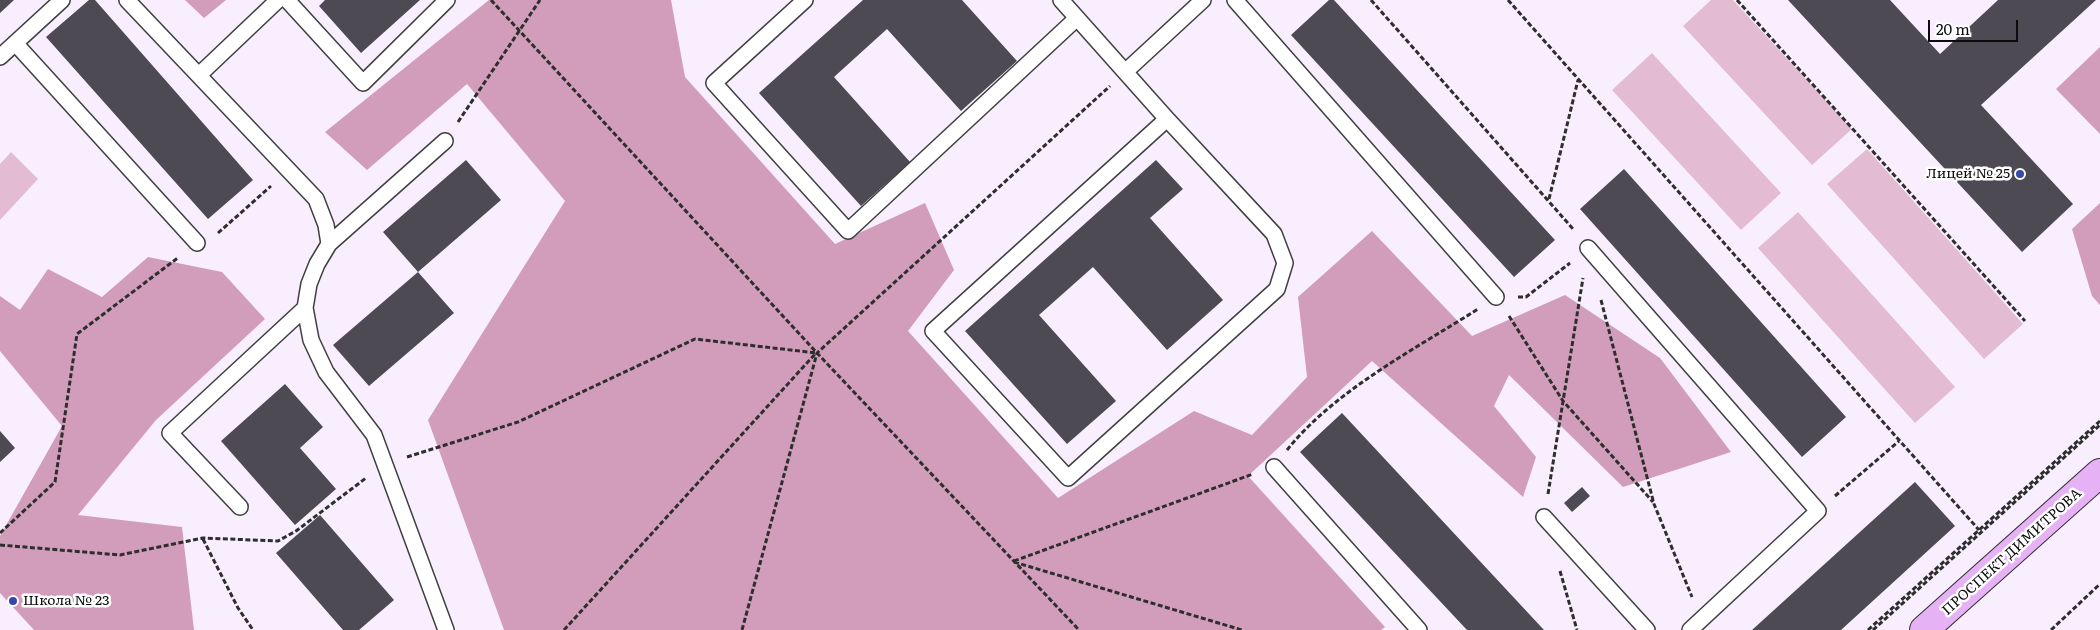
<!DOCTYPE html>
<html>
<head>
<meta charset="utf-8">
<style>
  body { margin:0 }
  #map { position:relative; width:2100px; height:630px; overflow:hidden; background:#f8eefd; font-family:Literata,serif }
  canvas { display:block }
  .scale { position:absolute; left:1928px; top:20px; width:90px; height:22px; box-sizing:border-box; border:2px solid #0c0c0c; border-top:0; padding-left:6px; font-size:15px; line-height:18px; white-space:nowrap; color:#0c0c0c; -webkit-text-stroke:4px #fff; paint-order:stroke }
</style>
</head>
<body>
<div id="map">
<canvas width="2100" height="630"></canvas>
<div class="scale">20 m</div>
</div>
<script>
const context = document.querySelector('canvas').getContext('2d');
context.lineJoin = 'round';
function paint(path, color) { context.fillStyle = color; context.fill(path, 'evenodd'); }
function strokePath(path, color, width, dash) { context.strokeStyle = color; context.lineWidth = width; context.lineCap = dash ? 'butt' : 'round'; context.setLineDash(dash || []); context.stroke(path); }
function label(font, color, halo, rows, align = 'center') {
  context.font = font + ' Literata,serif'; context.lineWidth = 5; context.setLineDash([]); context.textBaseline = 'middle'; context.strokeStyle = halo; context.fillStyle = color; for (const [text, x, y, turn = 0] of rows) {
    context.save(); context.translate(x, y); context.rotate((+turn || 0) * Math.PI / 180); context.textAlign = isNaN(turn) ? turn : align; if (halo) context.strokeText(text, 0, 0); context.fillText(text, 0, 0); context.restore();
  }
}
const green = new Path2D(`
  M1711,0H1733L1852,129L1812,165L1683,26Z
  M1652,53L1781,193L1741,230L1612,90Z
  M1867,149L2023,324L1984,359L1827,184Z
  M11,152L38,179L0,220V164Z
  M1798,212L1955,387L1915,423L1758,248Z`);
const forest = new Path2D(`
  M185,0H226L204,18Z
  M489,0H671L685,77L835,244L925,203L954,270L908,331L1058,498L1194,411L1252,435L1307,377L1298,297L1372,231L1472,336L1565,295L1660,358L1731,452L1623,487L1509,375L1494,406L1536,457L1523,497L1372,361L1248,476L1385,627L1381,630H504L428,420L565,201L467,84L367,170L325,132Z
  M2100,47V134L2056,89Z
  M2100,203V305L2092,296L2072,229Z
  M148,257L222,272L265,319L156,420L78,515L182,527L194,630H34L0,593V536L62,426L0,351V296L20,310L48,269L102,297Z`);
const building = new Path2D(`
  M0,0H14L0,13Z
  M89,0H95L253,180L208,219L46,37Z
  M325,0H420L361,53L319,6Z
  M863,0H962L1017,61L961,111L887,29L834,77L910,162L861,206L759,93Z
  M1329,0H1334L1555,240L1514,277L1291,35Z
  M1788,0H1890L1940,54L1998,0H2096L1981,105L2073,204L2022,252Z
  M466,160L501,200L418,272L383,232Z
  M1156,160L1183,189L1150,218L1223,300L1167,350L1093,267L1039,315L1116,401L1067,444L965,331Z
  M1624,169L1846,417L1802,457L1580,209Z
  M418,272L454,313L369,386L333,345Z
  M285,384L323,427L300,448L336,489L295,525L221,441Z
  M1342,413L1544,630H1467L1300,452Z
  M0,431L15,448L0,462Z
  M1915,482L1955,526L1841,630H1752Z
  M1582,487L1590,496L1572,512L1564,503Z
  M320,515L394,600L359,630H343L276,553Z`);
const path = new Path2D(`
  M491,0L817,353L1079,630
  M1371,0L1574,230
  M1508,0L1979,530
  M1737,0L2025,321
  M458,122L540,0
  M1549,199L1578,80
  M218,233L271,186
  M1518,297H1526L1570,263
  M1601,300L1654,504L1692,597
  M1509,316L1563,401L1653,502
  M1287,450C1334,391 1415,349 1478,309
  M407,457L518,422L695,339L817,353
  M1548,494L1583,278
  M1835,496L1899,441
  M0,533L55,482L77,334L179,257
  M203,539L238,608L253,630
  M0,545L120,555L203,538L278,541L296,531L366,478
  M1014,561L1253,474
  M1014,562L1242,630
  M1560,571L1577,630
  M564,630L816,353
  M742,630L817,353L1110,86
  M1868,630L2100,421
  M1873,630L2100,425
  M2051,630L2100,584`);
const service = new Path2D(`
  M127,0L316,199L326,225L329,244L317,264L309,284L305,308L311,340L326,372L374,435L446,630
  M287,0L363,83L447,0
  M805,0L714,83L848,231L1077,18
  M1061,0L1167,119L1274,234L1285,263L1277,289L1068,478L933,331L1167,119
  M1235,0L1496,297
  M15,43L197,243
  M0,57L62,0
  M1125,72L1203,0
  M199,75L278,0
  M329,244L445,141
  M1588,248L1818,511L1690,630
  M1274,467L1419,630
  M240,507L170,433L305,308
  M1544,517L1647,630`);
const secondary = new Path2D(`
  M1924,630L2100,473`);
const markers = [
  [2020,174,5,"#3747aa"],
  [13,601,5,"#3747aa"]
];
const poiNames = [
  ["Лицей № 25",2010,174],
  ["Школа № 23",23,601,"left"]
];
const streetNames = [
  ["ПРОСПЕКТ ДИМИТРОВА",2012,552,-42]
];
paint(green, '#e3bcd4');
paint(forest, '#d29dba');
paint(building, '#4d4a54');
strokePath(service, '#3f3f3f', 18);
strokePath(secondary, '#2e2e2e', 30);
strokePath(path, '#2e2e2e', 3, [5, 2.5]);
strokePath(service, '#fff', 15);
strokePath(secondary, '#e6b1f5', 28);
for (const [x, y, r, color] of markers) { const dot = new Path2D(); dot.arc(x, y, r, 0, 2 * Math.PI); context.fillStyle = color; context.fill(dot); strokePath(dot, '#fff', 2); }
label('14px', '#0c0c0c', '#fff', poiNames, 'right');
label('14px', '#0c0c0c', '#fff', streetNames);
</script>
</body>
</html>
